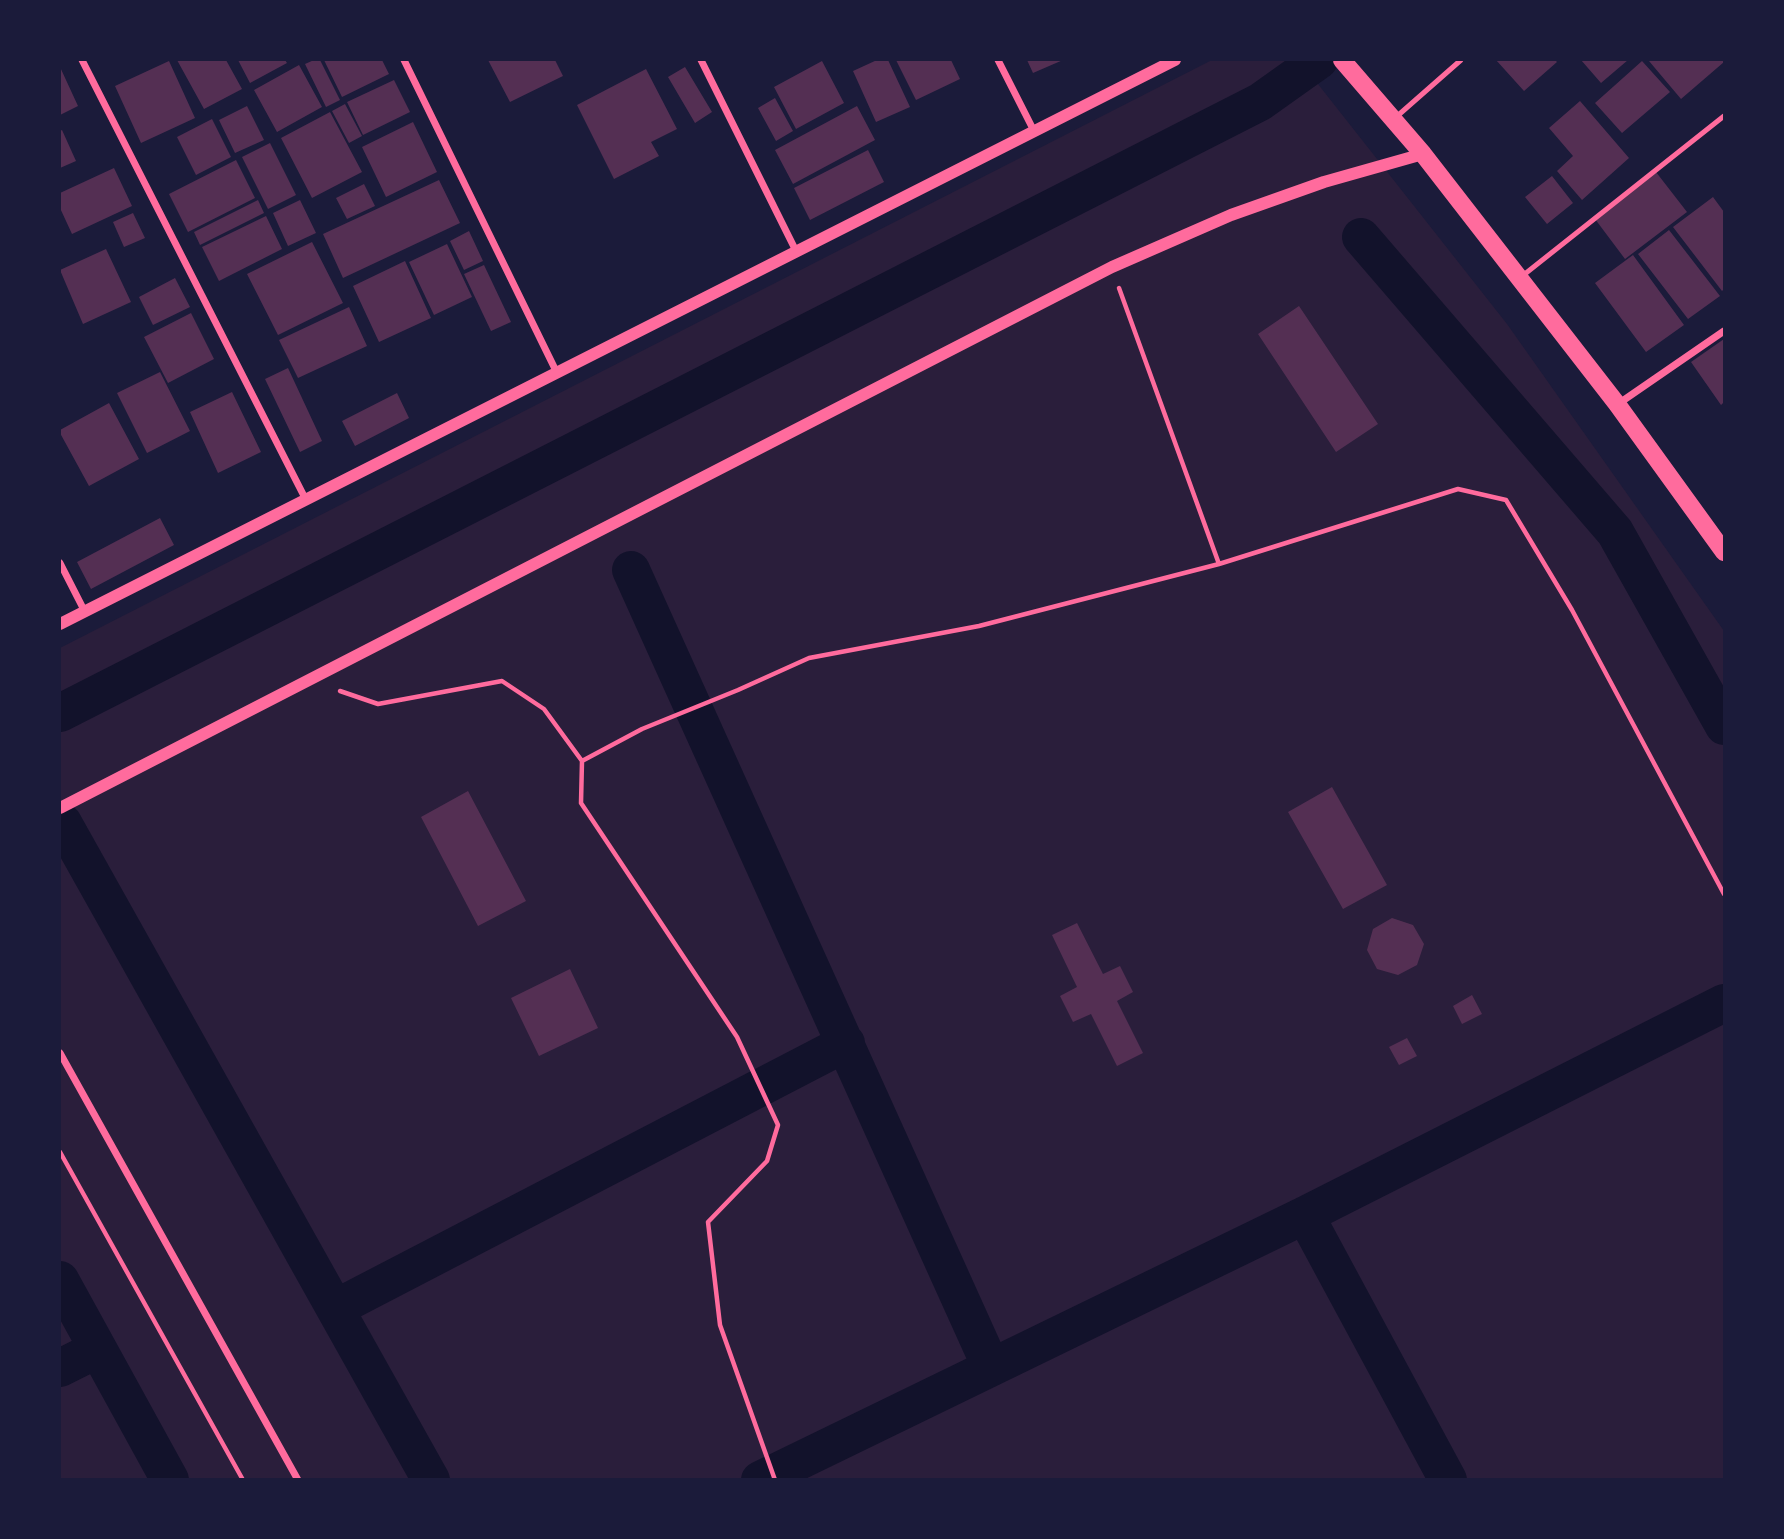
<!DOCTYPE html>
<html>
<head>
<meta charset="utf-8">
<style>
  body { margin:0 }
  #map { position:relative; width:1784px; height:1539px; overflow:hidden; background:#1b1b3a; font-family:"IBM Plex Sans",sans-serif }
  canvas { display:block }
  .frame { position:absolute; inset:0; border:61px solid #1b1b3a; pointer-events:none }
</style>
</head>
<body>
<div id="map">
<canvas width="1784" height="1539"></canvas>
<div class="frame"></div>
</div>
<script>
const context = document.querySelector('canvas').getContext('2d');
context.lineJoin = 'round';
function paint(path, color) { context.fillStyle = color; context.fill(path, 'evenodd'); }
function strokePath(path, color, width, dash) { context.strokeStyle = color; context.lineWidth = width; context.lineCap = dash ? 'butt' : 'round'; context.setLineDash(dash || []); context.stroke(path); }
const green = new Path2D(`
  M1212,60H1299L1507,324L1724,631V1479L60,1480V648Z`);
const canal = new Path2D(`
  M1361,237L1615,532L1724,726
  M631,570L991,1367
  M60,713L1260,102L1319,60
  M63,823L431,1480
  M1305,1215L1448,1480
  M60,1280L170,1480
  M336,1308L846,1043
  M60,1368L98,1349
  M760,1480L1305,1215L1724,1003`);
const building = new Path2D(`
  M177,60H226L242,89L204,109Z
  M238,60H285L287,63L250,83Z
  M314,60H320L340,100L326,107L305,64Z
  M324,60H382L389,74L342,97Z
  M488,60H555L563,76L510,102Z
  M877,60H888L910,107L876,122L853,71Z
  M896,60H951L960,79L916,100Z
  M1027,60H1063L1033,73Z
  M1496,60H1555L1557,62L1524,91Z
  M1581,60H1628L1601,83Z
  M1650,60H1724V62L1681,99L1649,61Z
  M169,61L195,118L141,143L115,86Z
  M822,61L844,103L796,129L774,87Z
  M1642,61L1670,92L1622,133L1595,103Z
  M299,65L322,107L277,132L254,90Z
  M60,67L78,106L60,115Z
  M685,67L712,112L695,123L668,77Z
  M646,69L677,129L651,142L659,156L614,179L577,105Z
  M394,80L410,112L363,135L347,102Z
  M775,98L793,131L776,141L758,108Z
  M1580,101L1629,158L1582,200L1557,171L1573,156L1549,128Z
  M345,104L362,136L349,143L332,111Z
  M247,106L264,140L235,153L219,120Z
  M857,106L875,140L793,184L775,150Z
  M330,112L362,172L312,198L281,138Z
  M212,119L231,157L196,175L177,137Z
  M413,122L437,172L386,197L362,147Z
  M62,130L76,161L60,168V131Z
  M270,143L296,195L268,209L242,157Z
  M868,150L884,182L810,220L794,188Z
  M236,160L255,198L188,232L169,194Z
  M114,168L132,206L72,234L60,208V193Z
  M1656,172L1687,212L1625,259L1595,219Z
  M1552,176L1573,203L1547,224L1525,197Z
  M439,180L460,223L343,278L323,234Z
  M364,184L375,206L347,219L336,198Z
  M1713,197L1724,212V289L1722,291L1673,227Z
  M258,200L264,213L200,245L194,232Z
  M300,200L316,233L288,246L273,213Z
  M133,213L145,238L124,247L113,222Z
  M266,216L282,249L219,281L202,247Z
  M1669,230L1720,296L1688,319L1638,254Z
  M469,231L483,261L464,270L450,241Z
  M312,242L343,303L278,335L247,274Z
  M447,244L472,297L434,315L409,262Z
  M106,249L131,302L83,324L60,270Z
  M1633,255L1684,325L1646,352L1595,283Z
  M405,261L431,318L379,342L353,286Z
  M484,265L511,322L491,331L464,274Z
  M175,278L190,307L153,325L139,297Z
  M1299,306L1378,424L1336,452L1258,334Z
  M349,307L367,346L298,378L279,340Z
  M191,313L214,359L168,383L144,337Z
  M1724,339V402L1721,405L1691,362Z
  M288,368L322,441L300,452L265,379Z
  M160,372L190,431L147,453L117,393Z
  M232,392L261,452L218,473L190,412Z
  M397,393L409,418L355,446L342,421Z
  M109,403L139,459L89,486L60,433V430Z
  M160,518L174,545L91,589L77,562Z
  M1332,787L1387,885L1343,909L1288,812Z
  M468,791L526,901L478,926L421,817Z
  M1392,918L1413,925L1424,944L1417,965L1398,975L1377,969L1367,950L1373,929Z
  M1077,923L1103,974L1120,966L1133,992L1117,1001L1143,1053L1117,1066L1091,1014L1073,1022L1060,996L1077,987L1052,935Z
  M570,969L598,1028L539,1056L511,998Z
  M1472,995L1482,1014L1462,1024L1453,1006Z
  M1407,1038L1417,1056L1399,1065L1389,1047Z`);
const path = new Path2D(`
  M1219,564L1458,489L1506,500L1572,610L1724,894
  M340,691L378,704L502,681L544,709L582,761
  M60,1152L243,1480
  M775,1480L720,1325L708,1222L767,1161L778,1125L737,1037L581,803L582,761L642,729L738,690L809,658L979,626L1219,564L1119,288`);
const service = new Path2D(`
  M1395,118L1461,60
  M1521,277L1724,116`);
const minor = new Path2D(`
  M82,60L306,500
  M404,60L557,373
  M701,60L796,251
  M998,60L1034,131
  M1618,404L1724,331
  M60,563L85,612
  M60,1053L298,1480`);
const tertiary = new Path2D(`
  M60,624L1175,60
  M60,808L1112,267L1231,215L1324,182L1423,154`);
const primary = new Path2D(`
  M1342,60L1423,154L1617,404L1724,552`);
paint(green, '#2a1e3b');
strokePath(canal, '#12122b', 38);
paint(building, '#542f53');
strokePath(path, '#ff6b9d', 4.5);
strokePath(service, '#ff6b9d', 5);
strokePath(minor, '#ff6b9d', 7);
strokePath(tertiary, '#ff6b9d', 12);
strokePath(primary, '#ff6b9d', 18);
</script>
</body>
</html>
